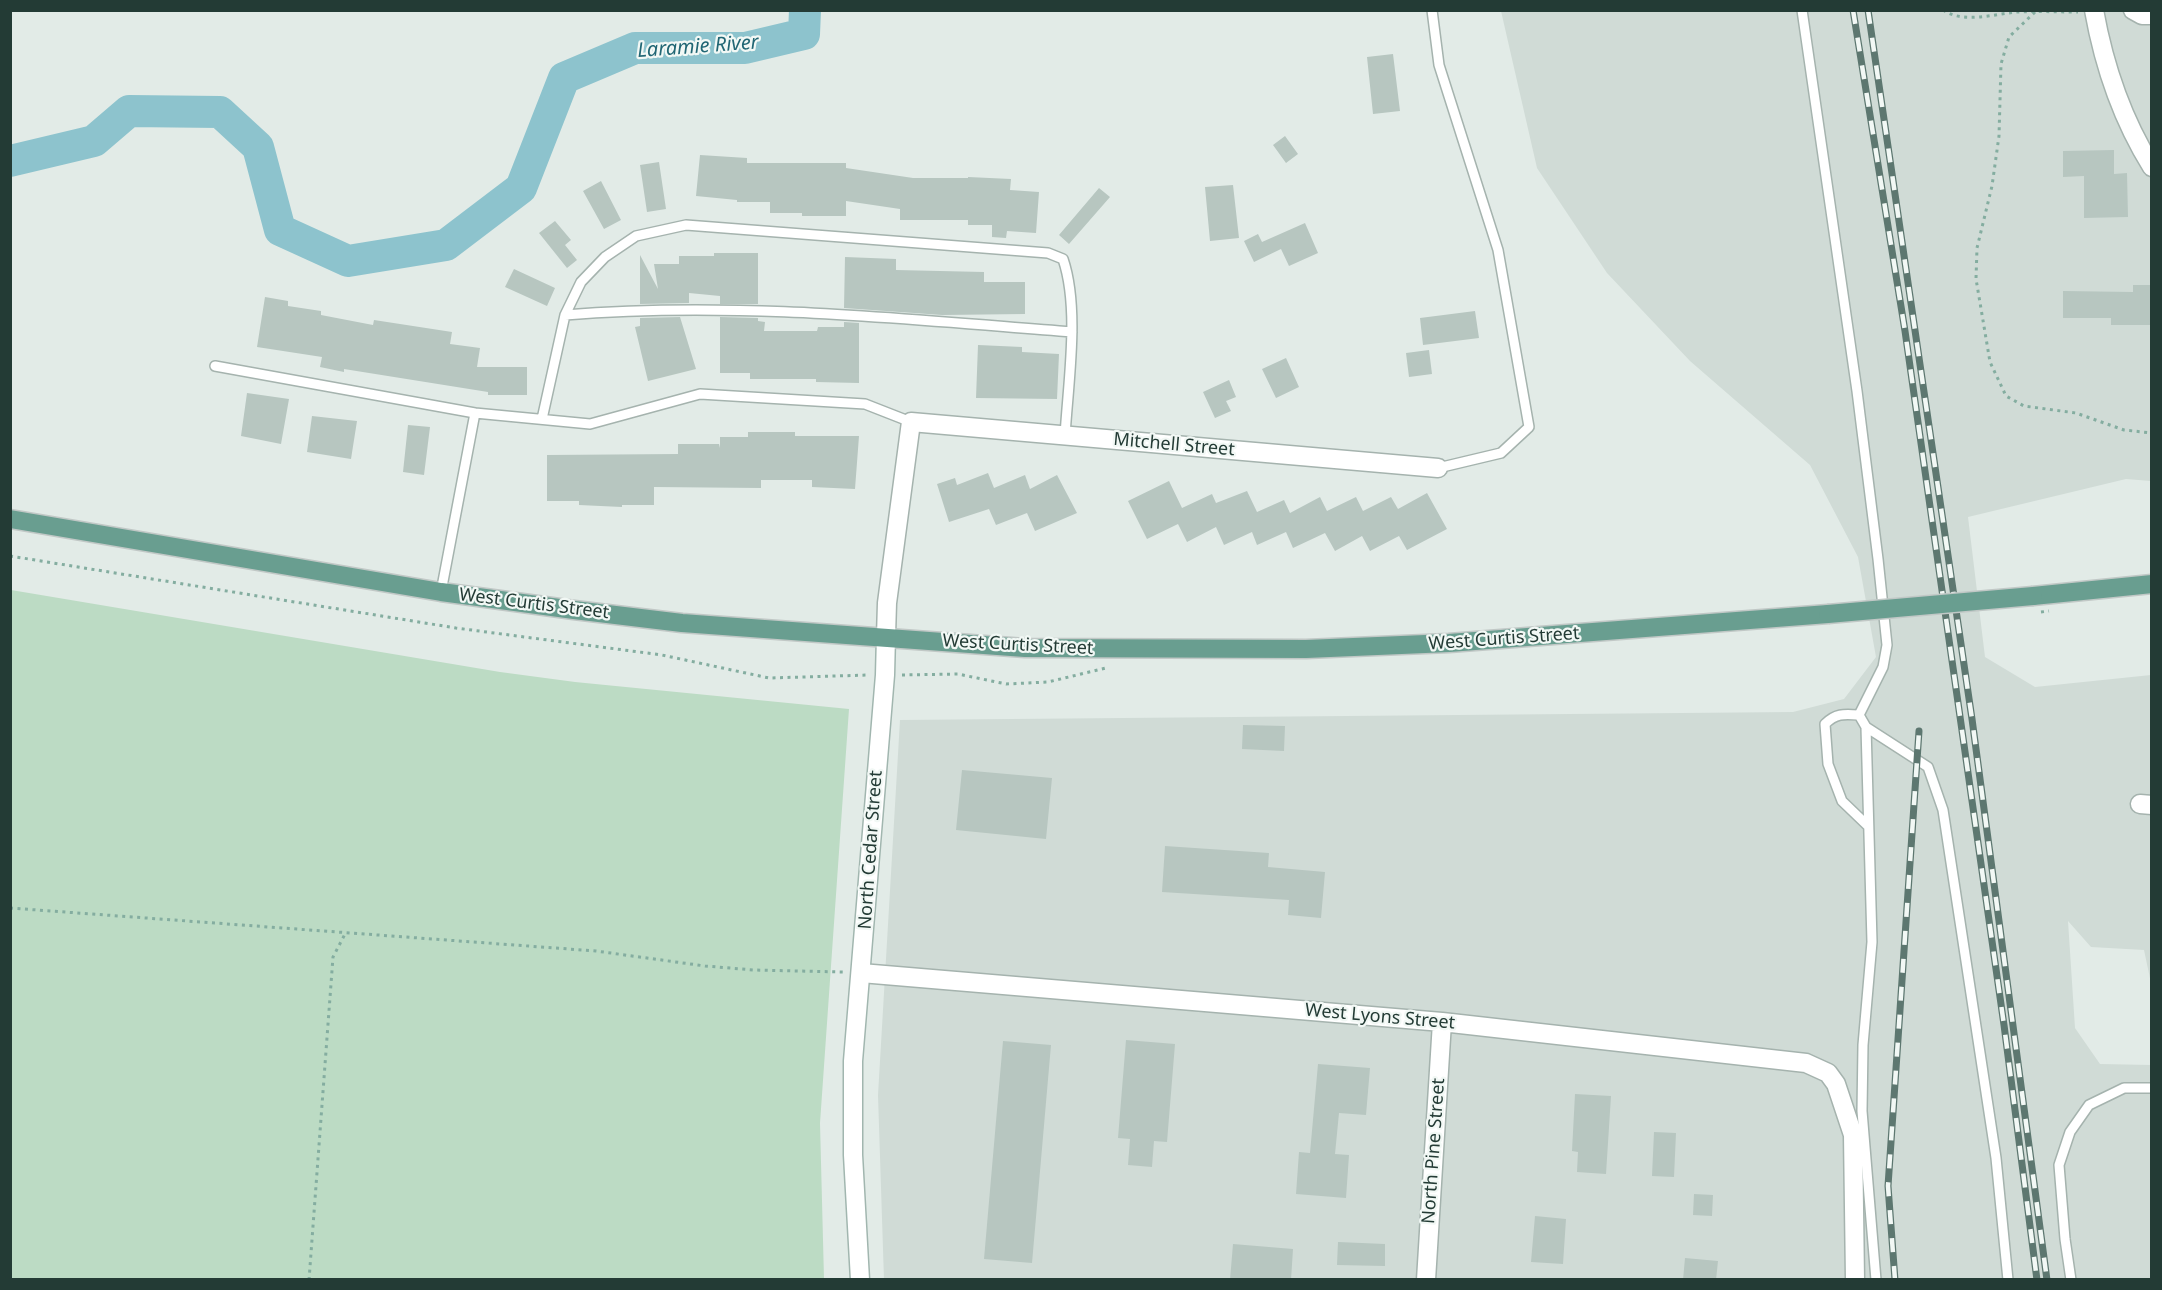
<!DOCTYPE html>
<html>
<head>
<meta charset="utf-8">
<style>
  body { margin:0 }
  #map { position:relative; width:2162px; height:1290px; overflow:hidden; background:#e2ebe7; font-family:"Noto Sans",sans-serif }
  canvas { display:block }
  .frame { position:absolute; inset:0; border:12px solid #233b35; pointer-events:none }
</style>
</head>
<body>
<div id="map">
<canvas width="2162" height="1290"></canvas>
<div class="frame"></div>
</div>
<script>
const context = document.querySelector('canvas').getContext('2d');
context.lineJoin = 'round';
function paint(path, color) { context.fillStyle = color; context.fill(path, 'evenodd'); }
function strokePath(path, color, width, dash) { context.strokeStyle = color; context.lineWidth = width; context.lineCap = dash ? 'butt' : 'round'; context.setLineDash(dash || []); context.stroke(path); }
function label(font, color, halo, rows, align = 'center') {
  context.font = font + ' "Noto Sans",sans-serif'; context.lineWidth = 4.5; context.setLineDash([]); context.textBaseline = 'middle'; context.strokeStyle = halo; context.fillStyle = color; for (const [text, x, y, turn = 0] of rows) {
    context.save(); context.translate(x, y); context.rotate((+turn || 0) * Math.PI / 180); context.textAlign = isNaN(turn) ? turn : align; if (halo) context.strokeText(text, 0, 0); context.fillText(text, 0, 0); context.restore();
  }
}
const built = new Path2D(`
  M1501,11H2151V481L2126,479L1968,517L1985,657L2035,687L2151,675V983L2144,950L2091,947L2068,921L2075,1028L2100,1064L2151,1065V1279L884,1280L878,1095L900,720L1793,712L1844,699L1876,657L1858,557L1810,465L1690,361L1607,273L1537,168Z`);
const green = new Path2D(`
  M11,590L500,672L575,682L849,709L820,1123L824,1279H11Z`);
const river = new Path2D(`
  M10,161L94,141L129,111L220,112L258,147L280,230L348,261L446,245L521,188L564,78L635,48H745L804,34L805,10`);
const building = new Path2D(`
  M1393,54L1400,111L1373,114L1367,57Z
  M1285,136L1298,154L1286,163L1273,145Z
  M2114,150V174L2127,173L2128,217L2084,218V176L2063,177V151Z
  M700,155L747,158V163H846V168L913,178H968V177L1011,179L1010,190L1039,192L1036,233L1007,231L1006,238L992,237V225H968V220H900V209L846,201V216H802V213H770V202H737V200L696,196Z
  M659,162L666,209L647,212L640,165Z
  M601,181L621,220L604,229L583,191Z
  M1233,185L1239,238L1210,241L1205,187Z
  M1099,188L1110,197L1069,244L1059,235Z
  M555,221L571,240L565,245L577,260L567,268L539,233Z
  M1305,223L1318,253L1289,266L1281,249L1254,262L1244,241L1258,234L1262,242Z
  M714,253H758V304H720V296L689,293V303L640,304V255L658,289L654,264H679V256H714Z
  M845,257L896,259V270L984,272V282H1025V314L942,315L844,308Z
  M514,269L555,288L547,306L505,287Z
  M2133,285H2151V325H2111V318H2063V291L2133,292Z
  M265,297L288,301V306L321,311V315L373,325L374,320L452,332L450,344L480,348L477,367H527V395H488V392L344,369V372L320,367L322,357L257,347Z
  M1475,311L1479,338L1423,345L1420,318Z
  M680,317L696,369L648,381L635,327L640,326V318Z
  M720,317L758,318V321L765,322L764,331H817L818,327H844V322L859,323V383L816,382V379H750V373H720Z
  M978,345L1022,347V352L1059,354L1057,399L976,398Z
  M1429,350L1432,374L1409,377L1406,353Z
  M1286,358L1299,387L1276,398L1262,369Z
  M1229,380L1236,397L1226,401L1231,411L1215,418L1203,392Z
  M247,393L289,399L281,444L241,436Z
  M312,416L357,421L351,459L307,452Z
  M408,425L430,427L424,475L403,472Z
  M748,432H795V436H859L855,489L812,487V480H761V488L654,487V505H622V507L579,505V501H547V455L678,454V444H719L720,448V437H748Z
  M988,473L994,488L1025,475L1030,489L1057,475L1077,513L1035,531L1027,513L996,525L989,509L949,522L937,484L955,478L957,485Z
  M1169,481L1182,508L1212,494L1216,503L1247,491L1257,512L1284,500L1290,513L1320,497L1327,511L1356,497L1363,511L1391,497L1398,509L1427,493L1447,529L1407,550L1399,536L1370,551L1362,536L1335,551L1325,533L1293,548L1286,532L1257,545L1252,532L1224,545L1216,527L1187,542L1178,524L1147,539L1128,501Z
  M1243,725L1285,726L1284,751L1242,749Z
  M962,770L1052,778L1046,839L956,830Z
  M1165,846L1269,853L1268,867L1325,872L1321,918L1288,915L1289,900L1162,892Z
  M1126,1040L1175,1044L1167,1142L1154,1141L1152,1167L1128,1165L1130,1139L1118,1138Z
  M1003,1041L1051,1045L1032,1263L984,1259Z
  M1318,1064L1370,1068L1366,1115L1339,1113L1335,1154L1349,1155L1346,1198L1296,1194L1299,1152L1310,1153Z
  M1575,1094L1611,1096L1606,1174L1577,1172L1578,1152L1572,1151Z
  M1654,1132L1676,1133L1674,1177L1652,1176Z
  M1694,1194L1713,1195L1712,1216L1693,1215Z
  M1535,1216L1566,1219L1563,1264L1531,1262Z
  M1338,1242L1385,1244V1266L1337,1265Z
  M1233,1244L1293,1249L1291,1280H1230Z
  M1685,1258L1718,1261L1716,1280H1683Z`);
const path = new Path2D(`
  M1943,10C1964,24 1993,14 2017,12C2037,11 2057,12 2078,12
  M2035,12L2009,37L2001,64L1999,136L1992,186L1977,248L1976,279L1990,362L2006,396L2024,406L2076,413L2124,430L2152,433
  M10,556L456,628L662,655L769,678L869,675
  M902,675L958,674L1006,684L1048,682L1106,668
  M10,908L596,951L705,966L753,970L844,972
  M309,1280L333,957L345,934`);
const lane = new Path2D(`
  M1432,10L1439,65L1498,250L1529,427L1501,453L1438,468
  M1802,10L1857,391L1878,559L1887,645L1883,667L1859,715
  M565,315C734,301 903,319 1072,332
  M215,366L475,413L590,424L700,394L865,404L911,422
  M542,419L565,315L581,282L605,257L636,236L686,225L1048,253L1063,259C1080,309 1068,383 1065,436
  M441,592L475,413
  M1866,727L1928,767L1943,810L1996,1158L2008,1280
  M1868,826L1842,801L1828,764L1825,724C1836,713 1844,714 1859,715L1866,727L1872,942L1863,1045L1862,1111L1876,1280
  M2071,1280L2065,1239L2059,1165L2070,1132L2089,1105L2124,1088H2152`);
const street = new Path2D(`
  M2094,10C2104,66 2122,119 2152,167
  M2133,10L2142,15H2152
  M886,636L887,603L911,422L1438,468
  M2140,804L2152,805
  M861,973L1442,1022L1806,1063L1828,1073L1836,1084L1853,1135L1855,1280
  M1426,1280L1442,1022`);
const secondary = new Path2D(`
  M860,1280L853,1155V1061L885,675L886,636`);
const primary = new Path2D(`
  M10,519L441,592L574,610L682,623L1025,648L1306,649L1449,643L1828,614
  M2033,596L2152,584`);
const rail = new Path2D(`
  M1853,10L1905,331L2004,1025L2037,1280
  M1868,10L1972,719L2047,1280
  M1895,1280L1888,1186L1919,731`);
const pathBridge = new Path2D(`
  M2041,612L2049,611`);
const primaryBridge = new Path2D(`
  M1828,614L2033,596`);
const streetNames = [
  ["Mitchell Street",1174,445,5],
  ["West Curtis Street",534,604,7],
  ["West Curtis Street",1504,639,-4],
  ["West Curtis Street",1018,645,3],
  ["North Cedar Street",871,850,-86],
  ["West Lyons Street",1380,1017,5],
  ["North Pine Street",1434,1151,-86]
];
const waterNames = [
  ["Laramie River",698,47,-4]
];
paint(built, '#d0dbd6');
paint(green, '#bcdbc4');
strokePath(river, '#8dc3cd', 32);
paint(building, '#b7c6c0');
strokePath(lane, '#a5b3ae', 12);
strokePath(street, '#a5b3ae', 21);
strokePath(secondary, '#a1b6af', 21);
strokePath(primary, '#c1c8c6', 21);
strokePath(path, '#84ada0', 3, [3, 4.5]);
strokePath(lane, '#fff', 9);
strokePath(street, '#fff', 18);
strokePath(secondary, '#fff', 18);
strokePath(primary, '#699e90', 18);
strokePath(rail, '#5d7770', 7);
strokePath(rail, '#f2f8f5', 4.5, [14]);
strokePath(primaryBridge, '#c1c8c6', 21, []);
strokePath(pathBridge, '#84ada0', 3, [3, 4.5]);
strokePath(primaryBridge, '#699e90', 18);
label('18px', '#233b35', '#f2f8f5', streetNames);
label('italic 20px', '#206674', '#f2f8f5', waterNames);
</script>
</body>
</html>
